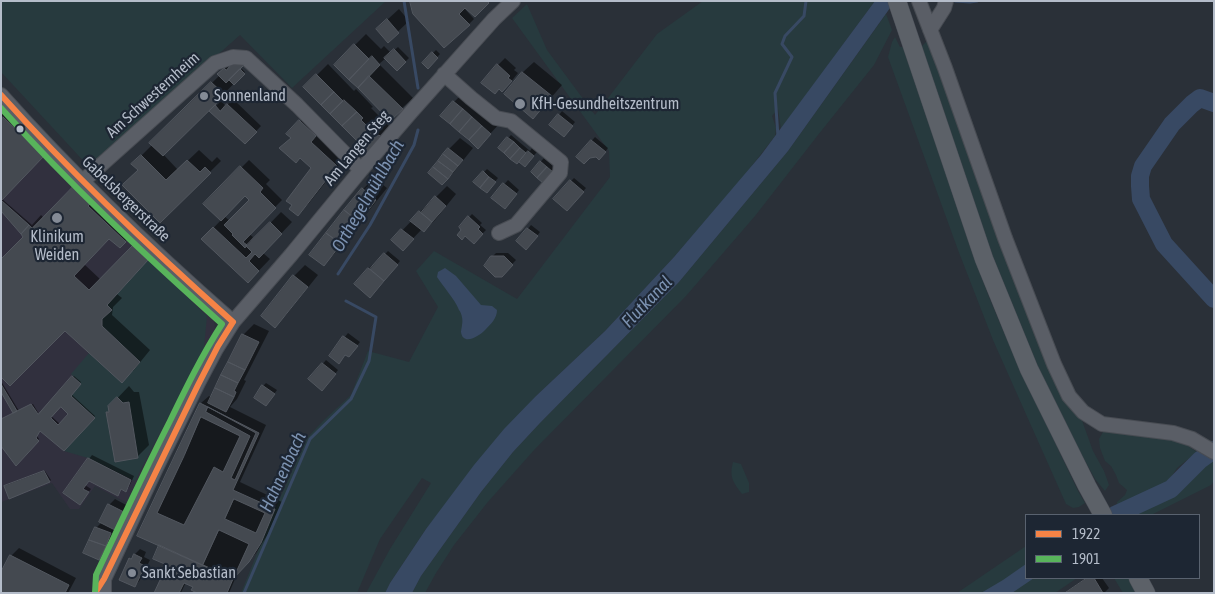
<!DOCTYPE html>
<html>
<head>
<meta charset="utf-8">
<style>
  body { margin:0 }
  #map { position:relative; width:1215px; height:594px; overflow:hidden; background:#2a3038; font-family:"Asap Condensed",sans-serif }
  canvas { display:block }
  .frame { position:absolute; inset:0; border:2px solid #b4bcc9; pointer-events:none }
  .legend { position:absolute; left:1025px; top:514px; width:175px; height:65px; box-sizing:border-box; background:#1d2633; border:1px solid #59626f; margin:0; padding:6px 9px; list-style:none; font-size:15px; color:#b4bcc9 }
  .legend li { display:flex; align-items:center; gap:10px; height:25px }
  .legend b { width:25px; border:1px solid #59626f }
</style>
</head>
<body>
<div id="map">
<canvas width="1215" height="594"></canvas>
<div class="frame"></div>
<ul class="legend">
<li><b style="height:6px;background:#f58346"></b>1922</li>
<li><b style="height:6px;background:#58b45b"></b>1901</li>
</ul>
</div>
<script>
const context = document.querySelector('canvas').getContext('2d');
context.lineJoin = 'round';
function paint(path, color) { context.fillStyle = color; context.fill(path, 'evenodd'); }
function strokePath(path, color, width, dash) { context.strokeStyle = color; context.lineWidth = width; context.lineCap = dash ? 'butt' : 'round'; context.setLineDash(dash || []); context.stroke(path); }
function label(font, color, halo, rows, align = 'center') {
  context.font = font + ' "Asap Condensed",sans-serif'; context.lineWidth = 4.5; context.setLineDash([]); context.textBaseline = 'middle'; context.strokeStyle = halo; context.fillStyle = color; for (const [text, x, y, turn = 0] of rows) {
    context.save(); context.translate(x, y); context.rotate((+turn || 0) * Math.PI / 180); context.textAlign = isNaN(turn) ? turn : align; if (halo) context.strokeText(text, 0, 0); context.fillText(text, 0, 0); context.restore();
  }
}
const medical = new Path2D(`
  M6,115L214,318L215,329L129,504L95,486L79,509H70L52,483L2,502L1,501V119Z`);
const green = new Path2D(`
  M1,1H386L292,88L240,35L90,168L1,72Z
  M703,1H875L781,129L778,109L772,116L776,128L775,136L740,181L674,257L605,331L536,396L426,529L390,583L385,593H366L390,549L431,483L422,478L380,539L357,593H241L275,509L307,438L323,421L351,395L368,351L409,362L438,307L416,271L434,251L517,299L610,177L609,151L512,18L527,4L547,50L595,115L657,34Z
  M886,14L892,30L874,65L818,135L755,216L686,296L535,449L487,503L454,545L436,573L425,593H412L421,576L481,492L513,452L540,423L679,282L788,151Z
  M895,37L900,47H903L912,69C937,145 960,222 989,297C1016,363 1048,427 1078,491L1085,503L1079,507L1073,508L1066,504L993,340L958,250L888,57L892,42Z
  M928,40L968,151L992,223L1032,326L1080,415L1093,451L1104,471L1109,485L1105,491L1095,479L1065,425L1035,366L997,275L919,49Z
  M148,260L207,316L204,348L135,481L88,458L64,451L95,418L71,396L81,384L71,374L89,353L122,383L140,362L102,326V319L111,310L107,305ZM117,397L123,403L129,402L138,458L115,461L106,412H109L108,406Z
  M1116,428L1181,441L1197,452L1177,468L1170,479L1152,491L1117,506V502L1125,495L1127,490L1119,483L1116,475L1111,466L1105,461L1100,448L1099,439L1103,432Z
  M1210,459L1214,460V481L1211,485L1151,515H1133L1180,490L1190,478Z
  M733,462L741,464L749,483V492L742,494C733,482 729,477 733,462Z
  M1026,546V578H1077L1055,593H957Z
  M1114,578H1130L1138,593H1123Z`);
const water = new Path2D(`
  M875,1H895L788,151L679,282L540,423L513,452L481,492L421,576L412,593H385L390,583L426,529L474,465L504,429L536,396L605,331L674,257L761,155Z
  M445,268L456,276L481,305L492,306L497,310C497,318 491,324 486,329C481,335 463,347 461,332C461,331 462,326 462,325C463,320 462,314 459,310C454,298 444,288 437,277L438,272Z
  M1171,489L1125,515H1104Z
  M1026,564V578H1034L1012,593H981L1003,580Z`);
const shadow = new Path2D(`
  M412,1H489L475,15L464,6L463,7L474,19L469,24Z
  M399,9L409,21L388,41L377,29Z
  M366,34L381,49L384,46L391,53L398,47L409,58L397,70L386,58L379,64L413,98L390,119L335,65Z
  M436,50L440,54L428,67L423,63Z
  M505,58L516,68L514,70L518,73L510,83L498,65Z
  M534,62L562,85L544,106L533,117L505,94L523,72Z
  M230,63L233,65L234,74L235,76L242,69L245,72L219,99L226,106L233,99L261,126L245,143L211,111L219,103L217,101L163,154L178,170L199,150L212,162L217,157L221,161L160,221L139,170L133,164L153,144L151,143L220,75Z
  M328,64L354,91L356,89L373,107L371,108L389,126L391,125L367,149L305,87Z
  M465,91L501,122L478,147L454,102Z
  M15,107L54,144L2,199L32,225L41,215L44,218L84,177L136,230L119,247L110,237L84,264L101,280L144,235L158,248L117,294L122,298L113,307L112,315L150,350L133,371L25,237L1,209V111L6,116Z
  M311,110L326,124L321,130L347,155L309,203L298,214L313,168L292,137L288,134Z
  M562,111L575,122L567,132L559,115Z
  M511,135L530,151L532,148L537,152L525,165L499,148Z
  M595,137L608,148L603,155L577,157Z
  M460,138L473,148L453,173L442,184L430,173L449,149Z
  M544,158L555,168L543,181L532,171Z
  M249,160L270,180L266,184L282,200L249,234L253,237L250,241L252,242L281,212L292,222L263,253L270,259L248,282L203,239L221,220L205,204ZM245,195L250,200L230,221L224,216Z
  M487,169L498,178L490,188L484,172Z
  M374,178L387,188L334,254L323,265L363,189Z
  M574,178L586,188L570,206L571,181Z
  M508,180L519,190L508,204L493,197Z
  M447,186L456,194L435,220L424,230L422,229L403,249L393,240L420,212L431,201V202Z
  M472,214L482,223L480,225L486,230L474,242L460,227Z
  M531,225L540,232L530,245L518,241Z
  M388,251L400,261L375,291L356,284L369,268L375,263L376,264Z
  M496,253H508L516,260L501,276L492,257Z
  M305,265L318,275L286,315L275,326L262,316L294,276Z
  M254,324L269,331L244,380L246,381L237,399L230,407L266,425L240,482L282,502L268,534L256,553L238,572L229,593H200L194,586L186,582L181,593H156L169,564L161,545L138,535L201,403L209,396L212,398L243,335Z
  M348,333L360,342L352,352L330,356Z
  M326,360L338,370L326,386L310,379Z
  M74,376L81,382L71,394L95,416L64,450L40,429L37,436L39,439L16,464L14,413L1,390V381L19,411L33,404L39,414ZM61,405L70,414L60,424L51,416Z
  M266,383L277,390L269,401L263,386Z
  M129,386L134,392H139L149,445L138,456L107,413L110,410L109,407Z
  M92,455L134,476L129,487L126,491L122,489L118,494L90,480L85,485L91,489L80,503L89,459Z
  M45,471L51,480L50,481L9,497L6,485Z
  M115,499L128,506L120,523L115,527L111,539L102,555L99,558L96,528L102,522L101,521L109,505Z
  M19,548L76,578L68,593H1L11,556Z
  M140,549L146,552L144,557L150,560L140,580L135,586L121,579L130,559Z
  M1086,578H1102L1109,588L1104,593H1064Z`);
const stream = new Path2D(`
  M404,1L418,88
  M955,1L970,2L977,1
  M778,137L775,93L792,57L782,44L785,36L804,16L806,1
  M338,274L370,225L414,145L418,130
  M244,593L310,439L351,399L369,361L376,317L346,301`);
const river = new Path2D(`
  M1214,103L1200,98L1192,104L1172,124L1143,166L1140,176V186L1141,199L1164,244L1214,299
  M1115,515L1171,489L1200,460L1214,450`);
const building = new Path2D(`
  M410,1H487L489,3L475,17L465,8L459,14L470,25L444,48L413,14Z
  M387,19L399,33L388,43L376,29Z
  M354,44L369,59L349,80L334,65Z
  M394,49L406,62L397,71L384,58Z
  M432,52L438,58L428,69L422,63Z
  M372,56L380,65L358,88L349,80Z
  M235,61L244,65L226,83L217,74L224,68L226,70Z
  M497,64L510,76L508,78L512,81L502,92L499,89L495,94L481,83Z
  M240,69L245,74L234,85L229,80Z
  M522,72L552,96L533,119L504,94Z
  M316,74L334,92L321,105L303,87Z
  M369,76L403,109L390,121L358,88Z
  M211,82L225,95L163,156L149,143Z
  M334,92L343,101L330,114L321,105Z
  M344,100L357,112L342,126L330,114Z
  M453,101L463,109L450,124L440,116Z
  M227,104L257,132L245,144L209,111L215,105L220,111Z
  M463,109L472,117L459,132L450,124Z
  M357,112L363,118L361,120L377,136L379,135L381,137L367,151L342,126Z
  M558,114L573,126L564,137L549,125Z
  M3,117L44,156L1,201V119Z
  M472,117L482,126L469,140L459,132Z
  M299,120L316,136L311,142L337,166L298,216L289,209L292,205L286,201L311,168L300,158L296,163L279,148L291,138L286,134Z
  M482,126L491,134L478,149L469,140Z
  M507,137L514,142L504,153L498,148Z
  M591,140L606,152L599,160L596,157L590,158L584,164L576,157Z
  M514,142L520,148L510,159L504,153Z
  M448,148L463,160L458,166L443,154Z
  M520,148L526,153L517,164L510,159Z
  M528,151L534,156L525,167L519,162Z
  M443,154L458,166L453,172L438,161Z
  M141,155L166,180L187,160L200,172L205,167L211,173L160,223L122,185L138,170L131,164Z
  M438,161L453,172L448,179L433,167Z
  M540,161L547,167L537,178L531,172Z
  M240,166L263,188L260,192L276,208L243,242L247,245L245,248L232,235L233,234L224,225L249,200L245,196L221,221L203,204Z
  M433,167L448,179L442,185L428,173Z
  M547,167L553,172L543,183L537,178Z
  M483,171L489,177L480,188L473,182Z
  M489,177L496,182L487,193L480,188Z
  M570,180L584,192L567,211L553,199Z
  M503,183L517,194L505,209L491,198Z
  M73,187L90,204L88,206L126,242L120,248L109,239L74,276L89,290L133,245L148,260L107,305L112,310L102,319V326L140,362L122,383L65,331L10,386L1,377V259L23,237L21,234L29,225L32,228Z
  M362,188L376,200L359,222L344,210Z
  M435,196L446,206L432,222L421,213Z
  M1,201H2L29,225L21,234L1,211Z
  M344,210L359,222L341,244L326,233Z
  M419,211L432,222L424,232L410,221Z
  M468,216L480,227L478,229L483,234L474,244L465,236L462,240L457,235L461,230L459,227Z
  M270,222L282,234L259,258L255,254L249,261L259,271L248,283L201,239L213,227L246,258L252,252L246,246Z
  M527,228L538,236L526,250L516,241Z
  M401,229L414,239L403,251L391,240Z
  M326,233L341,244L324,266L309,255Z
  M384,253L398,265L384,281L370,269Z
  M491,256H504L513,265L502,277H495L484,266Z
  M368,268L384,281L370,298L354,284Z
  M293,275L308,287L275,328L261,316Z
  M242,334L259,342L245,370L228,362Z
  M343,336L358,346L349,357L345,355L339,364L329,356Z
  M228,362L245,370L238,383L221,375Z
  M322,363L336,374L322,391L308,379Z
  M221,375L238,383L234,391L236,392L234,397L215,388Z
  M72,376L81,384L71,396L95,418L64,451L40,431L36,438L39,441L16,466L1,446V419L31,404L38,414ZM61,407L68,414L58,425L51,418Z
  M1,384L17,411L13,413L1,392Z
  M262,385L275,394L266,406L254,398Z
  M215,388L234,397L226,412L208,403Z
  M117,397L123,403L129,402L138,458L115,462L106,412H109L108,406Z
  M200,403L259,433L233,490L275,509L261,543L249,562L233,579L137,536Z
  M208,407L256,433L235,480L231,478L250,436L206,412Z
  M201,417L240,436L223,472L214,467L184,525L157,513L184,456Z
  M88,458L131,480L126,492L121,489L118,496L89,481L83,489L89,492L80,505L63,493Z
  M44,471L50,482L9,499L4,486Z
  M234,499L265,513L256,533L225,519Z
  M108,504L124,512L115,530L99,522Z
  M95,527L111,533L106,546L89,540Z
  M219,530L249,544L233,579L203,565Z
  M89,540L106,546L99,560L83,553Z
  M159,545L233,579L227,593H197L191,590L193,587L184,583L179,593H154L167,565L153,559Z
  M134,554L142,558L139,563L145,566L135,587L119,580L129,558L131,559Z
  M10,555L69,585L65,593H1V572Z
  M1087,578H1094L1103,593H1065Z`);
const minor = new Path2D(`
  M919,1L945,68L1005,238L1054,364L1069,396L1083,412L1102,424L1173,433L1192,439L1214,452
  M930,30L944,8L946,1
  M444,74L471,98L496,118L511,121L561,162L560,173L516,225L499,233
  M1,95C73,176 152,251 233,322
  M83,181L215,63L233,57L246,58L297,105L361,170
  M104,593V579L156,468L199,381L216,349L233,322L291,255L361,170L411,112L494,19L513,1`);
const major = new Path2D(`
  M897,1L984,259L1029,369L1087,486L1103,515
  M1138,578L1146,593`);
const bus1 = new Path2D(`
  M1,95C74,176 152,250 233,322
  M95,593L104,579L198,385L218,346L233,322`);
const bus2 = new Path2D(`
  M1,108C70,185 145,255 222,324C202,355 186,388 170,421C144,472 120,524 96,575L95,593`);
const markers = [
  [204,96,5,"#848b96"],
  [520,104,6,"#848b96"],
  [20,129,4.5,"#b4bcc9"],
  [57,218,6,"#848b96"],
  [132,573,5,"#848b96"]
];
const streetNames = [
  ["Am Schwesternheim",153,95,-42],
  ["Am Langen Steg",357,148,-50],
  ["Gabelsbergerstraße",126,199,44]
];
const poiNames = [
  ["Sonnenland",214,96],
  ["KfH-Gesundheitszentrum",531,104],
  ["Klinikum",57,237,"center"],
  ["Weiden",57,255,"center"],
  ["Sankt Sebastian",142,573]
];
const waterNames = [
  ["Orthegelmühlbach",368,196,-60],
  ["Flutkanal",647,302,-46],
  ["Hahnenbach",283,472,-65]
];
paint(medical, '#31303e');
paint(green, '#273a3e');
paint(water, '#384963');
paint(shadow, '#0007');
strokePath(stream, '#384963', 3);
strokePath(river, '#384963', 18);
paint(building, '#444950');
strokePath(building, '#52575f', 1);
strokePath(minor, '#484c53', 16);
strokePath(major, '#484c55', 19);
strokePath(minor, '#5a5e66', 14);
strokePath(major, '#5c6168', 18);
strokePath(bus1, '#f58346', 6);
strokePath(bus2, '#58b45b', 6);
for (const [x, y, r, color] of markers) { const dot = new Path2D(); dot.arc(x, y, r, 0, 2 * Math.PI); context.fillStyle = color; context.fill(dot); strokePath(dot, '#1d2633', 2); }
label('16px', '#b4bcc9', '#1d2633', streetNames);
label('16px', '#b4bcc9', '#1d2633', poiNames, 'left');
label('italic 18px', '#7c92b1', '#1d2633', waterNames);
</script>
</body>
</html>
